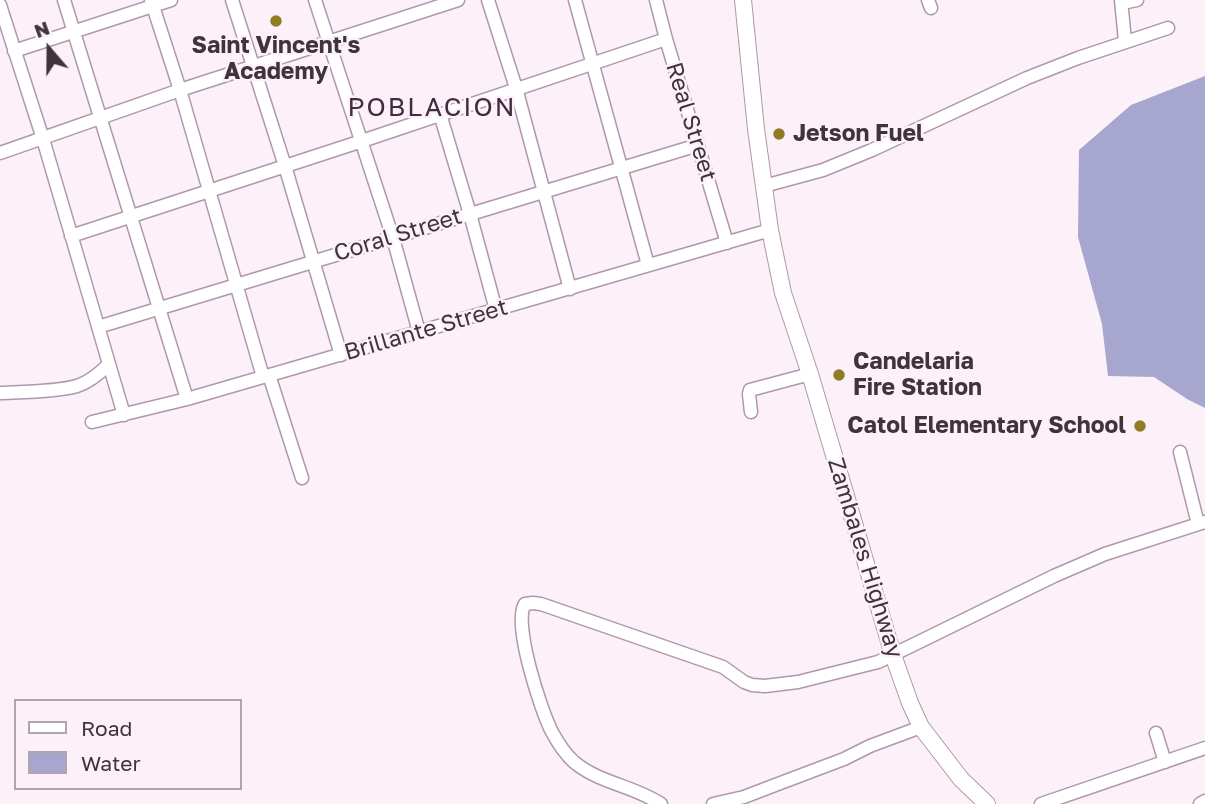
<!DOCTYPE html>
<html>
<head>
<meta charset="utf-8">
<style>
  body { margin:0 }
  #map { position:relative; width:1205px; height:804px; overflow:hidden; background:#fcf0f9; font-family:"Golos Text",sans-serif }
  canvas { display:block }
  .legend { position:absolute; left:14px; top:699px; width:228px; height:91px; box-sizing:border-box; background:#fcf0f9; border:2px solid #b0a5ae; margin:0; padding:9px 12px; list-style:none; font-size:21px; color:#3f343d }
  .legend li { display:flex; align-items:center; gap:14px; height:35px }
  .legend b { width:35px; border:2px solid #b0a5ae }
  .north { position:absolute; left:14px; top:14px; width:70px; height:70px; -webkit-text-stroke:5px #fcf0f9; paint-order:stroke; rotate:340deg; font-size:19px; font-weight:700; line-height:28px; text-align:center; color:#3f343d }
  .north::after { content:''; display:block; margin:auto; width:24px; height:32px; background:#3f343d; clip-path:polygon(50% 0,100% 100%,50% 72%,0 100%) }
</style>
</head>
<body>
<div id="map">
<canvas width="1205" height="804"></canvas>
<ul class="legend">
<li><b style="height:9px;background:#fff"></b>Road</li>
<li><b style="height:19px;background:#a7a6cf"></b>Water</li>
</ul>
<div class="north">N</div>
</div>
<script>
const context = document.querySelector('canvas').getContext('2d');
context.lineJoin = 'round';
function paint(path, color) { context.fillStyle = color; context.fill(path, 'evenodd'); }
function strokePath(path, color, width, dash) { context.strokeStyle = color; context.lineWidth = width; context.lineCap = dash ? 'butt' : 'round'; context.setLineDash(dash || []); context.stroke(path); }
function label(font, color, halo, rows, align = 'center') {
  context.font = font + ' "Golos Text",sans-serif'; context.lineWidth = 5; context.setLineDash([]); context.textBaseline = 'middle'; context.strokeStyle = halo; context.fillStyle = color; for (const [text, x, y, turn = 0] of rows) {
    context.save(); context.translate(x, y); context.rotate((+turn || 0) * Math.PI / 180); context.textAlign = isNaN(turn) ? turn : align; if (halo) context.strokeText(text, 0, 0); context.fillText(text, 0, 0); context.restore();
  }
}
const water = new Path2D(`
  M1205,76V408L1187,399L1154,377L1108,376L1102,324L1078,237L1079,150L1131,105Z`);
const minor = new Path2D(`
  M64,0L187,399
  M151,0L180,90L263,377
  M232,0L285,166L341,355
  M315,0L393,238L419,332
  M488,0L516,88L570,289
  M575,0L648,265
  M656,0L666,39L727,243
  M928,0L931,8
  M1121,0L1125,41
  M1122,3L1137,0
  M0,5L43,139L124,415
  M14,51L171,0
  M440,114L470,214L496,310
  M0,153L180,90L458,0
  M764,186L823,170L872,150L1027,78L1078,58L1168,28
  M71,236L362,141L666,39
  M98,327L698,145
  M269,375L302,478
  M0,393C21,392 57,392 77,386C90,382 100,373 109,364
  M751,412L749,394L750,390L810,374
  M92,422L187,399L770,230
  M1180,452L1198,524
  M1156,733L1165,762
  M661,804C634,786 599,783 574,762C565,754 558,743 552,732C541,711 512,622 525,604L533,603L541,604L723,667L744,682L752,685L765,686L798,682L878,662L1054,576L1105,554L1205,522
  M713,804L744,797L770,787L844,759L870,746L921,727
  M1041,804L1205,748
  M1200,804L1205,801`);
const major = new Path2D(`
  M743,0L756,129L770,230L783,293L810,374L893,655L910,703L921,727L961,779L987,804`);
const markers = [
  [276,21,7,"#907c23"],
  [779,134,7,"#907c23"],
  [839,375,7,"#907c23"],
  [1140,426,7,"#907c23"]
];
const poiNames = [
  ["Saint Vincent's",276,46,"center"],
  ["Academy",276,72,"center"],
  ["Jetson Fuel",793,134],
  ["Candelaria",853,362],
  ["Fire Station",853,388],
  ["Catol Elementary School",1126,426,"right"]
];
const streetNames = [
  ["Real Street",691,122,73],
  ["Coral Street",398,235,-17],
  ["Brillante Street",426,330,-16],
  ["Zambales Highway",865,558,73]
];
const quarterNames = [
  ["POBLACION",432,108]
];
paint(water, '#a7a6cf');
strokePath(minor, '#b197ab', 15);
strokePath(major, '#b197ab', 18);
strokePath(minor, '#fff', 12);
strokePath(major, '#fff', 16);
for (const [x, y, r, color] of markers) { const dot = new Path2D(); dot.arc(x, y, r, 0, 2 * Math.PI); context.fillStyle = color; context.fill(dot); strokePath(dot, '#fcf0f9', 2.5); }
label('bold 23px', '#3f343d', '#fcf0f9', poiNames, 'left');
label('23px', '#3f343d', '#fcf0f9', streetNames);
context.letterSpacing = '2px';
label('26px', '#422c3d', '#fcf0f9', quarterNames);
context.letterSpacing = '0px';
</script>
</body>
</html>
